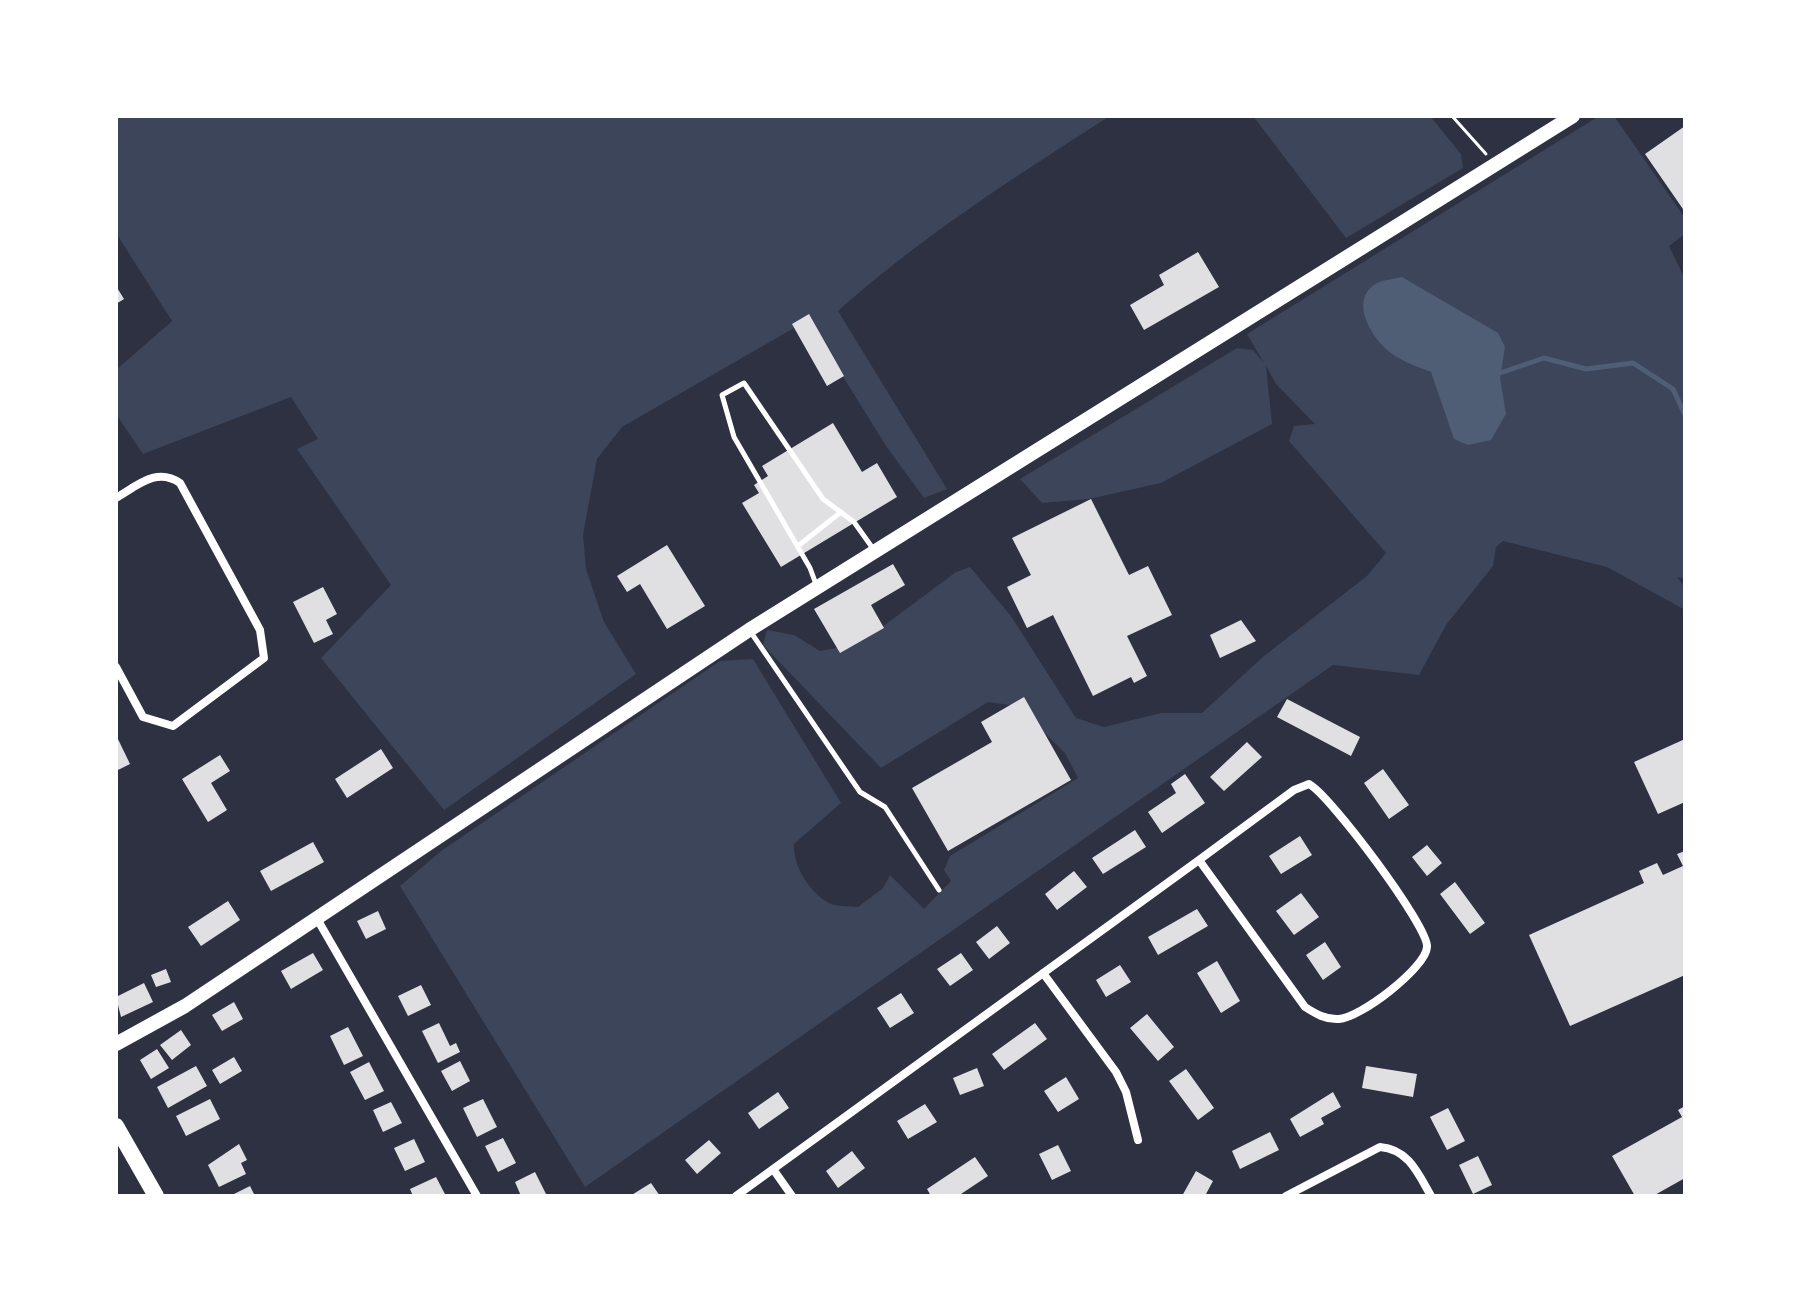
<!DOCTYPE html>
<html>
<head>
<meta charset="utf-8">
<style>
  body { margin:0 }
  #map { position:relative; width:1801px; height:1312px; overflow:hidden; background:#2d3142; font-family:"Sofia Sans Condensed",sans-serif }
  canvas { display:block }
  .frame { position:absolute; inset:0; border:118px solid #fff; pointer-events:none }
</style>
</head>
<body>
<div id="map">
<canvas width="1801" height="1312"></canvas>
<div class="frame"></div>
</div>
<script>
const context = document.querySelector('canvas').getContext('2d');
context.lineJoin = 'round';
function paint(path, color) { context.fillStyle = color; context.fill(path, 'evenodd'); }
function strokePath(path, color, width, dash) { context.strokeStyle = color; context.lineWidth = width; context.lineCap = dash ? 'butt' : 'round'; context.setLineDash(dash || []); context.stroke(path); }
const green = new Path2D(`
  M116,116H1110C1016,176 921,237 838,311L947,489L924,498L886,446L808,320L622,427L597,459L583,535L586,569L604,622L636,674L444,810L321,658L391,585L297,449L318,439L291,397L143,454L116,414V370L172,321L116,233Z
  M1253,116H1430L1461,154L1463,168L1346,238Z
  M1599,116H1614L1685,218V234L1669,246L1685,279V579L1677,577L1685,588V610L1607,567L1503,541L1496,547L1493,566L1446,625L1419,675L1333,665L585,1187L400,886L441,851L720,661L753,659L841,803L794,844C793,865 808,890 827,902C834,907 849,906 858,907L883,888L890,875L924,909L951,881L944,870L950,856L1078,778L1065,753L1017,706L988,702L881,768L763,645L767,630L794,635L820,651L852,645L878,630L956,572L970,567L1011,616L1076,718L1104,727L1161,713H1202L1264,656L1367,576L1386,553L1289,441L1294,426L1315,424L1276,384L1266,366L1272,424L1161,483L1089,499L1042,503L1020,479L1237,348L1253,350L1264,363L1247,334Z`);
const water = new Path2D(`
  M1402,277L1498,333L1505,347L1500,378L1506,414L1491,440L1468,445L1454,439L1431,372C1418,367 1403,362 1391,353C1373,340 1347,300 1377,283C1383,280 1394,279 1402,277Z`);
const stream = new Path2D(`
  M1500,373L1544,358L1586,369L1633,363L1673,389L1685,415`);
const building = new Path2D(`
  M1685,126V212L1645,154Z
  M1198,252L1219,287L1144,330L1130,305L1164,285L1159,275Z
  M116,286L124,299L116,304Z
  M809,314L844,376L827,386L792,324Z
  M833,423L862,472L877,463L897,497L781,567L742,503L759,493L754,485L768,476L762,466Z
  M1091,499L1129,575L1148,566L1172,615L1127,636L1147,676L1134,683L1131,677L1093,696L1053,615L1027,628L1007,587L1031,575L1012,538Z
  M667,545L705,606L667,629L640,584L627,592L617,576Z
  M893,564L905,585L871,605L884,628L840,653L814,609Z
  M323,587L337,614L326,620L333,634L314,643L293,602Z
  M1241,620L1256,641L1220,658L1210,635Z
  M1024,697L1071,780L948,851L912,788L992,742L981,722Z
  M1287,699L1360,737L1351,756L1277,717Z
  M116,735L130,764L116,771Z
  M1685,739V802L1658,814L1634,762Z
  M1247,742L1262,757L1224,791L1210,777Z
  M381,749L393,768L347,798L335,779Z
  M220,755L230,771L211,783L227,810L208,822L182,779Z
  M1383,769L1409,805L1389,819L1364,783Z
  M1185,774L1205,803L1162,833L1148,812L1176,793L1171,784Z
  M1135,830L1146,847L1103,874L1092,858Z
  M1300,836L1312,855L1281,874L1269,856Z
  M313,842L324,862L271,891L260,871Z
  M1427,845L1442,863L1427,876L1412,857Z
  M1685,851V975L1570,1026L1529,935L1644,883L1639,871L1657,863L1663,875L1683,866L1677,854Z
  M1074,871L1087,887L1057,910L1045,894Z
  M1455,882L1485,923L1470,934L1440,894Z
  M1301,893L1319,917L1294,935L1276,911Z
  M228,901L240,920L201,946L188,927Z
  M1197,909L1208,926L1158,955L1148,937Z
  M378,911L386,929L366,939L357,921Z
  M997,926L1010,943L989,959L976,942Z
  M1325,942L1341,967L1323,980L1306,955Z
  M313,953L323,970L291,989L281,971Z
  M961,953L973,970L950,986L937,969Z
  M1217,961L1240,1001L1221,1013L1197,973Z
  M1120,965L1131,982L1106,997L1096,980Z
  M166,969L171,982L156,987L151,975Z
  M144,983L153,1002L121,1017L116,997Z
  M421,985L431,1005L408,1016L398,996Z
  M901,993L914,1013L890,1028L877,1008Z
  M234,1002L243,1019L222,1031L212,1015Z
  M1147,1014L1174,1047L1158,1061L1130,1028Z
  M439,1023L450,1046L456,1043L460,1052L438,1063L422,1031Z
  M1035,1023L1047,1039L1004,1070L992,1054Z
  M348,1027L363,1056L344,1065L330,1036Z
  M181,1030L191,1045L172,1060L160,1045Z
  M157,1049L169,1068L151,1079L140,1060Z
  M234,1057L242,1071L220,1084L212,1070Z
  M460,1061L470,1081L452,1091L441,1071Z
  M369,1062L384,1091L365,1100L350,1072Z
  M196,1066L207,1086L168,1108L157,1087Z
  M1366,1066L1417,1074L1413,1097L1362,1088Z
  M977,1068L984,1086L960,1095L953,1078Z
  M1186,1069L1214,1108L1198,1120L1169,1081Z
  M1066,1077L1079,1099L1058,1112L1044,1091Z
  M778,1092L789,1108L759,1129L748,1113Z
  M1333,1092L1341,1107L1321,1118L1324,1124L1300,1137L1290,1119Z
  M210,1099L220,1119L186,1136L176,1116Z
  M483,1099L497,1127L477,1137L463,1108Z
  M391,1102L402,1123L383,1132L373,1110Z
  M925,1104L937,1122L908,1139L897,1121Z
  M1685,1106V1178L1653,1196H1635L1612,1156L1682,1117L1678,1110Z
  M1448,1108L1465,1141L1447,1150L1430,1117Z
  M1270,1132L1279,1150L1240,1169L1232,1151Z
  M503,1138L516,1163L498,1172L485,1146Z
  M414,1139L425,1162L405,1171L394,1148Z
  M709,1140L721,1153L697,1174L685,1160Z
  M239,1144L247,1160L241,1163L246,1174L219,1187L208,1165Z
  M1058,1145L1071,1171L1052,1180L1039,1154Z
  M852,1151L865,1168L838,1188L826,1171Z
  M1478,1156L1492,1185L1473,1194L1459,1165Z
  M975,1157L988,1176L958,1196H931L927,1189Z
  M1196,1171L1213,1181L1206,1194L1210,1196H1182Z
  M535,1172L547,1196H521L515,1182Z
  M436,1177L446,1196H413L410,1189Z
  M651,1183L660,1196H630Z
  M250,1186L255,1196H230Z`);
const path = new Path2D(`
  M1452,116L1486,154`);
const service = new Path2D(`
  M798,546L841,512
  M817,587L810,568L734,437L722,395L744,383L823,499L854,522L874,550
  M750,631L860,792L885,807L939,890`);
const minor = new Path2D(`
  M116,498C138,485 157,467 180,483L260,630L264,658L173,726L143,717L116,667
  M1309,784C1330,795 1429,927 1427,947C1426,968 1360,1018 1339,1019C1326,1020 1316,1014 1305,1007L1199,860L1294,790Z
  M316,917L477,1196
  M1043,973L1116,1072L1126,1092L1138,1140
  M773,1169L792,1196
  M736,1196L1199,860
  M1286,1196L1380,1147C1408,1149 1418,1173 1431,1196`);
const secondary = new Path2D(`
  M116,1044L185,1006L749,630L1573,116`);
const primary = new Path2D(`
  M116,1126L156,1196`);
paint(green, '#3c4559');
paint(water, '#4f5d75');
strokePath(stream, '#4f5d75', 5);
paint(building, '#e0e0e3');
strokePath(path, '#fff', 3);
strokePath(service, '#fff', 5);
strokePath(minor, '#fff', 8);
strokePath(secondary, '#fff', 14);
strokePath(primary, '#fff', 16);
</script>
</body>
</html>
